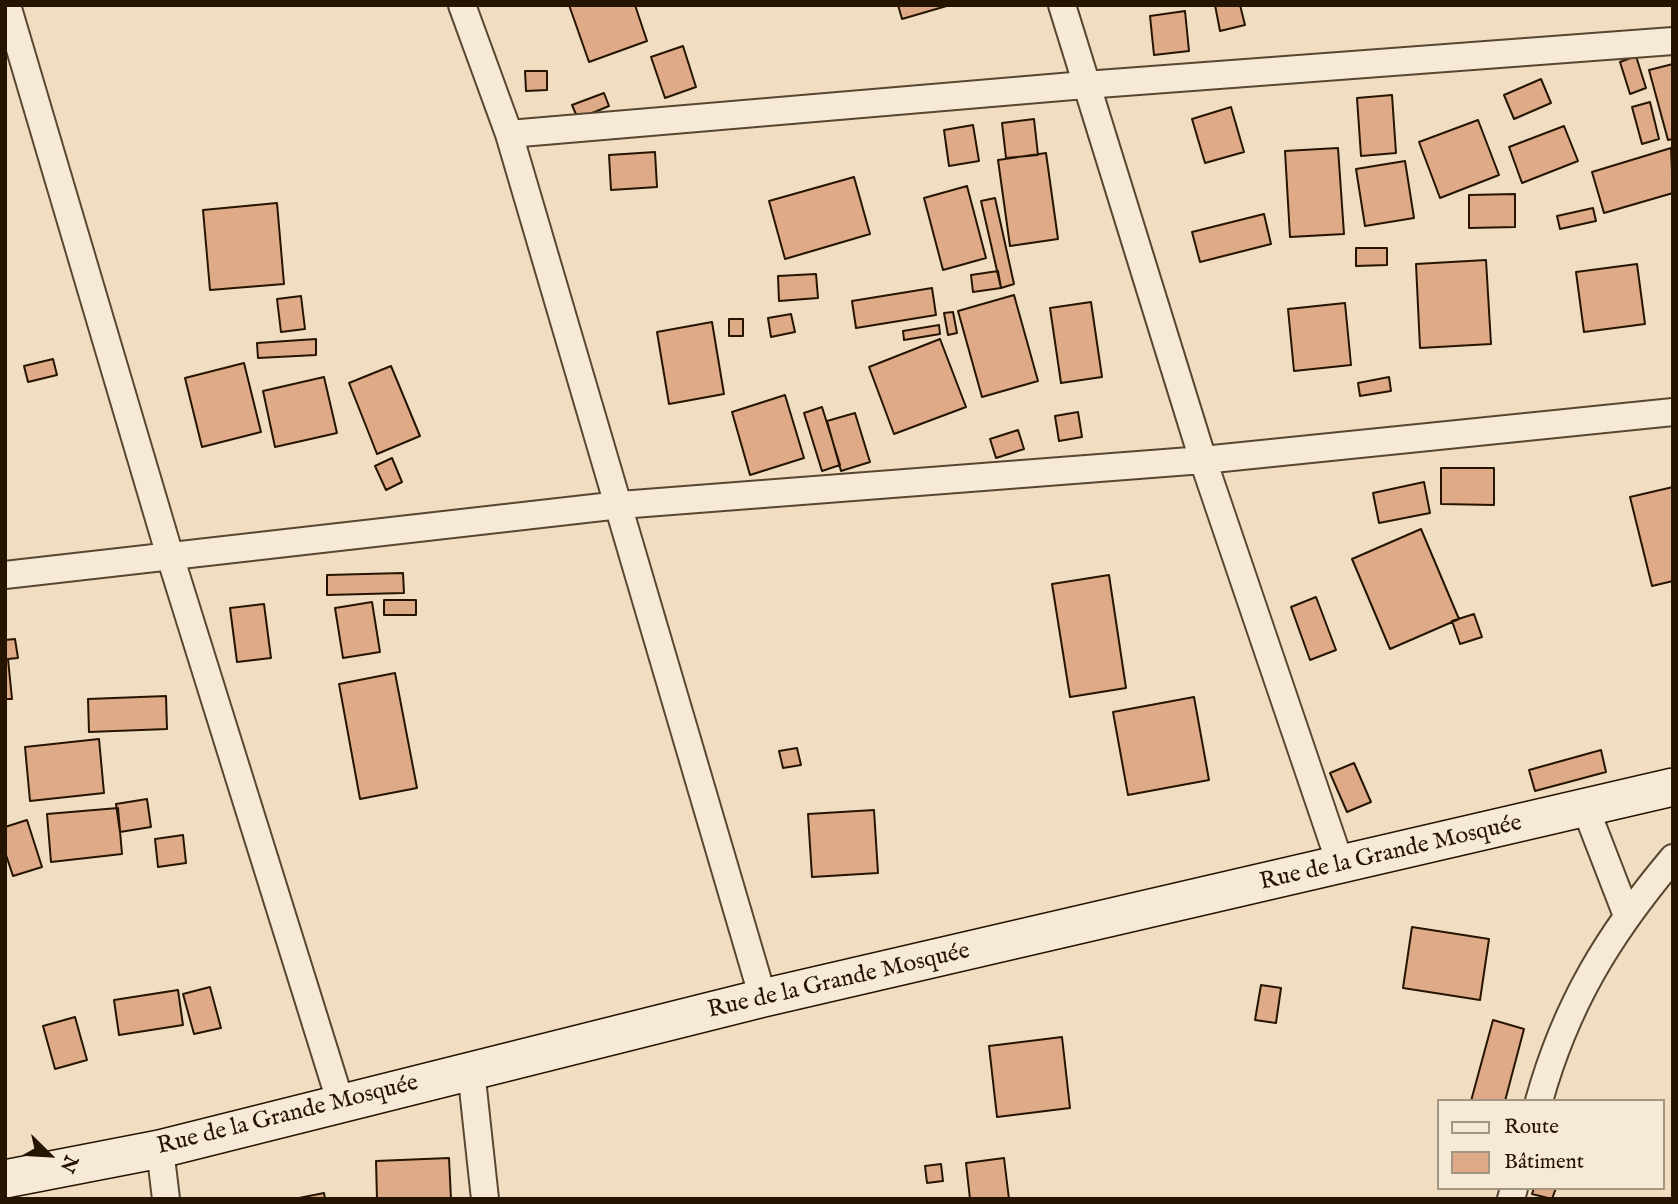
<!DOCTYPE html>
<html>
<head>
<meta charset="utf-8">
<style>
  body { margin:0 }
  #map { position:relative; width:1678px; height:1204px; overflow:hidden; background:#f1dec2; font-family:"IM FELL English",serif }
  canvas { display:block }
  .frame { position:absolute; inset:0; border:7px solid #251500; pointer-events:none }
  .legend { position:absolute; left:1437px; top:1099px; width:228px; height:91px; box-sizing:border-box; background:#f6ead7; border:2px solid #a29581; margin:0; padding:9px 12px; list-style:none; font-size:21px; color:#251500 }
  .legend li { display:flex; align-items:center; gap:14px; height:35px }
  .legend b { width:35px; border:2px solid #a29581 }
  .north { position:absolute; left:14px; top:1120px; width:70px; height:70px; -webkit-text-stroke:5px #f6ead7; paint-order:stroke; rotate:114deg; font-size:19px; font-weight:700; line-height:28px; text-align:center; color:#251500 }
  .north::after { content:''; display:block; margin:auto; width:24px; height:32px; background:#251500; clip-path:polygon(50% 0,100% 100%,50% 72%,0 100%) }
</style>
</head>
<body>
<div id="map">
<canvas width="1678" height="1204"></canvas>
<div class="frame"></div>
<ul class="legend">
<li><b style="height:9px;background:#f6ead7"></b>Route</li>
<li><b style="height:19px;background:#deaa88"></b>Bâtiment</li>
</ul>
<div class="north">N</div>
</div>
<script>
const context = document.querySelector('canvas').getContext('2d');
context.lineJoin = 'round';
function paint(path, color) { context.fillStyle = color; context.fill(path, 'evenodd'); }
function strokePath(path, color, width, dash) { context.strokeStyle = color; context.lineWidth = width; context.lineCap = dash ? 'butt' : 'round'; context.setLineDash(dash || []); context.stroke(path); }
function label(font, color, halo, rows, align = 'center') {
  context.font = font + ' "IM FELL English",serif'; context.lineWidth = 5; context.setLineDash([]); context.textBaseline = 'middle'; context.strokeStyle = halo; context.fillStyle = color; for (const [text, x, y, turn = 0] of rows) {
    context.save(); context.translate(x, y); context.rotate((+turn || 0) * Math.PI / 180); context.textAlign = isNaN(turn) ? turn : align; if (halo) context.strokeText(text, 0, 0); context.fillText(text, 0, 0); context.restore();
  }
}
const building = new Path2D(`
  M569,5H635L647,41L589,62Z
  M898,5H950L902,19Z
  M1215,5H1240L1245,25L1220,31Z
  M1185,11L1189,51L1154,55L1150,16Z
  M683,46L696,87L665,98L651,57Z
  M1636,56L1646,88L1630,94L1620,62Z
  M1673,64V139L1668,140L1649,70Z
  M525,71H547V90L526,91Z
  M1541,79L1551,103L1514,119L1504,95Z
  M604,93L609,106L578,119L572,105Z
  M1392,95L1396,153L1361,156L1357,98Z
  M1650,102L1659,139L1642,144L1632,107Z
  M1231,107L1244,152L1205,163L1192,119Z
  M1034,119L1038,155L1006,158L1002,123Z
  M1478,120L1499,175L1440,198L1419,142Z
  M973,125L979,161L949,166L944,130Z
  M1564,126L1578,161L1522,183L1509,147Z
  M1338,148L1344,234L1290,237L1285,151Z
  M1671,148L1673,193L1604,213L1592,172Z
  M655,152L657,187L611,190L609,155Z
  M1046,153L1058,239L1010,246L998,160Z
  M1405,161L1414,218L1365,226L1356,169Z
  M854,177L870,234L785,259L769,201Z
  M967,186L986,258L943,270L924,198Z
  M1515,194V227L1469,228V195Z
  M995,198L1014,284L1001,288L981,201Z
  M277,203L284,284L210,290L203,210Z
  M1593,208L1596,221L1560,229L1557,216Z
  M1264,214L1271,244L1200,262L1192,232Z
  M1356,248H1387V265L1356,266Z
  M1486,260L1491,344L1420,348L1416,264Z
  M1637,264L1645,324L1584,332L1576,272Z
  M998,271L1001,288L973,292L971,275Z
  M816,274L818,298L779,301L778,276Z
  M932,288L936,315L856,328L852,301Z
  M1014,295L1038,381L982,397L958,311Z
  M301,296L305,329L281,332L277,299Z
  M1091,302L1102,377L1061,383L1050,308Z
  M1345,303L1351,365L1294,371L1288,309Z
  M953,312L957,333L948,335L944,313Z
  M791,314L795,332L771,337L768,318Z
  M729,319H743V336H729Z
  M712,322L724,394L669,404L657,332Z
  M939,325L940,334L904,340L903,331Z
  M316,339V355L258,358L257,343Z
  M940,339L966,407L894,434L869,367Z
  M53,359L57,375L28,382L24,366Z
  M244,363L261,432L202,447L185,378Z
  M391,366L420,436L377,454L349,383Z
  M324,377L337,433L275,447L263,391Z
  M1389,377L1391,391L1360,396L1358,383Z
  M785,395L804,458L750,475L732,412Z
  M822,407L840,465L822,471L804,413Z
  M1078,412L1082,437L1059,441L1055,416Z
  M855,413L870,462L841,471L827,421Z
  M1018,430L1024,449L996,458L990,439Z
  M392,458L402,482L386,490L375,466Z
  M1441,468H1494V505L1441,504Z
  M1424,482L1430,513L1379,523L1373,493Z
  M1673,487V581L1652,586L1630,497Z
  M1421,529L1459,619L1390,649L1352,559Z
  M403,573L404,593L327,595V575Z
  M1109,575L1126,688L1070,697L1052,584Z
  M1316,597L1336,650L1310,660L1291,607Z
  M384,600H416V615H384Z
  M372,602L380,652L343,658L335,608Z
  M264,604L271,658L237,662L230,608Z
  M1474,614L1482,637L1460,644L1452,621Z
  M15,639L18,658L8,659L12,699H5V640Z
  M395,673L417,788L360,799L339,684Z
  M166,696L167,729L89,732L88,699Z
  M1194,697L1209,780L1128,795L1113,712Z
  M99,739L104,793L30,801L25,747Z
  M797,748L801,765L783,768L779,751Z
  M1601,750L1606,772L1535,791L1529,770Z
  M1354,763L1371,802L1347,812L1330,773Z
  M147,799L151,827L120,832L116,804Z
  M118,808L122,854L51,862L47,814Z
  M874,810L878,873L812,877L808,814Z
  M27,820L42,867L13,876L5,852V827Z
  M183,835L186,863L158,867L155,839Z
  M1412,927L1489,939L1480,1000L1403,988Z
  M1261,985L1281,988L1276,1023L1255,1020Z
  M210,987L221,1028L194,1034L183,994Z
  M178,990L183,1025L119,1035L114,1000Z
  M75,1017L87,1060L55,1069L43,1026Z
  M1493,1020L1524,1029L1505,1101H1471Z
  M1062,1037L1070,1108L997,1117L989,1046Z
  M449,1158L451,1199H377L376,1161Z
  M1004,1158L1009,1199H970L966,1163Z
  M941,1164L943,1181L927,1183L925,1166Z
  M1534,1188H1556L1552,1199L1532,1194Z
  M324,1193L325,1199H299V1198Z`);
const street = new Path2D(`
  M7,5L170,556L341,1104
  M462,5L509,134L763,998
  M1062,5L1203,460L1341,866
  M509,134L1085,85L1673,41
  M5,575L620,505L1203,460L1673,412
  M1585,807L1626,913
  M471,1070L485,1199
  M1539,1101C1566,1004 1609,934 1673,858
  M160,1149L166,1199
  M1511,1199L1514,1188`);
const secondary = new Path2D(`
  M5,1179L160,1149L763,998L1673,787`);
const streetNames = [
  ["Rue de la Grande Mosquée",1391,854,-13],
  ["Rue de la Grande Mosquée",839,982,-13],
  ["Rue de la Grande Mosquée",288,1116,-14]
];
paint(building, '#deaa88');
strokePath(building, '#251500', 2);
strokePath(street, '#584730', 30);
strokePath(secondary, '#251500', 40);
strokePath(street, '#f6ead7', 26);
strokePath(secondary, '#f6ead7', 37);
label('24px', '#251500', '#f6ead7', streetNames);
</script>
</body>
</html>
